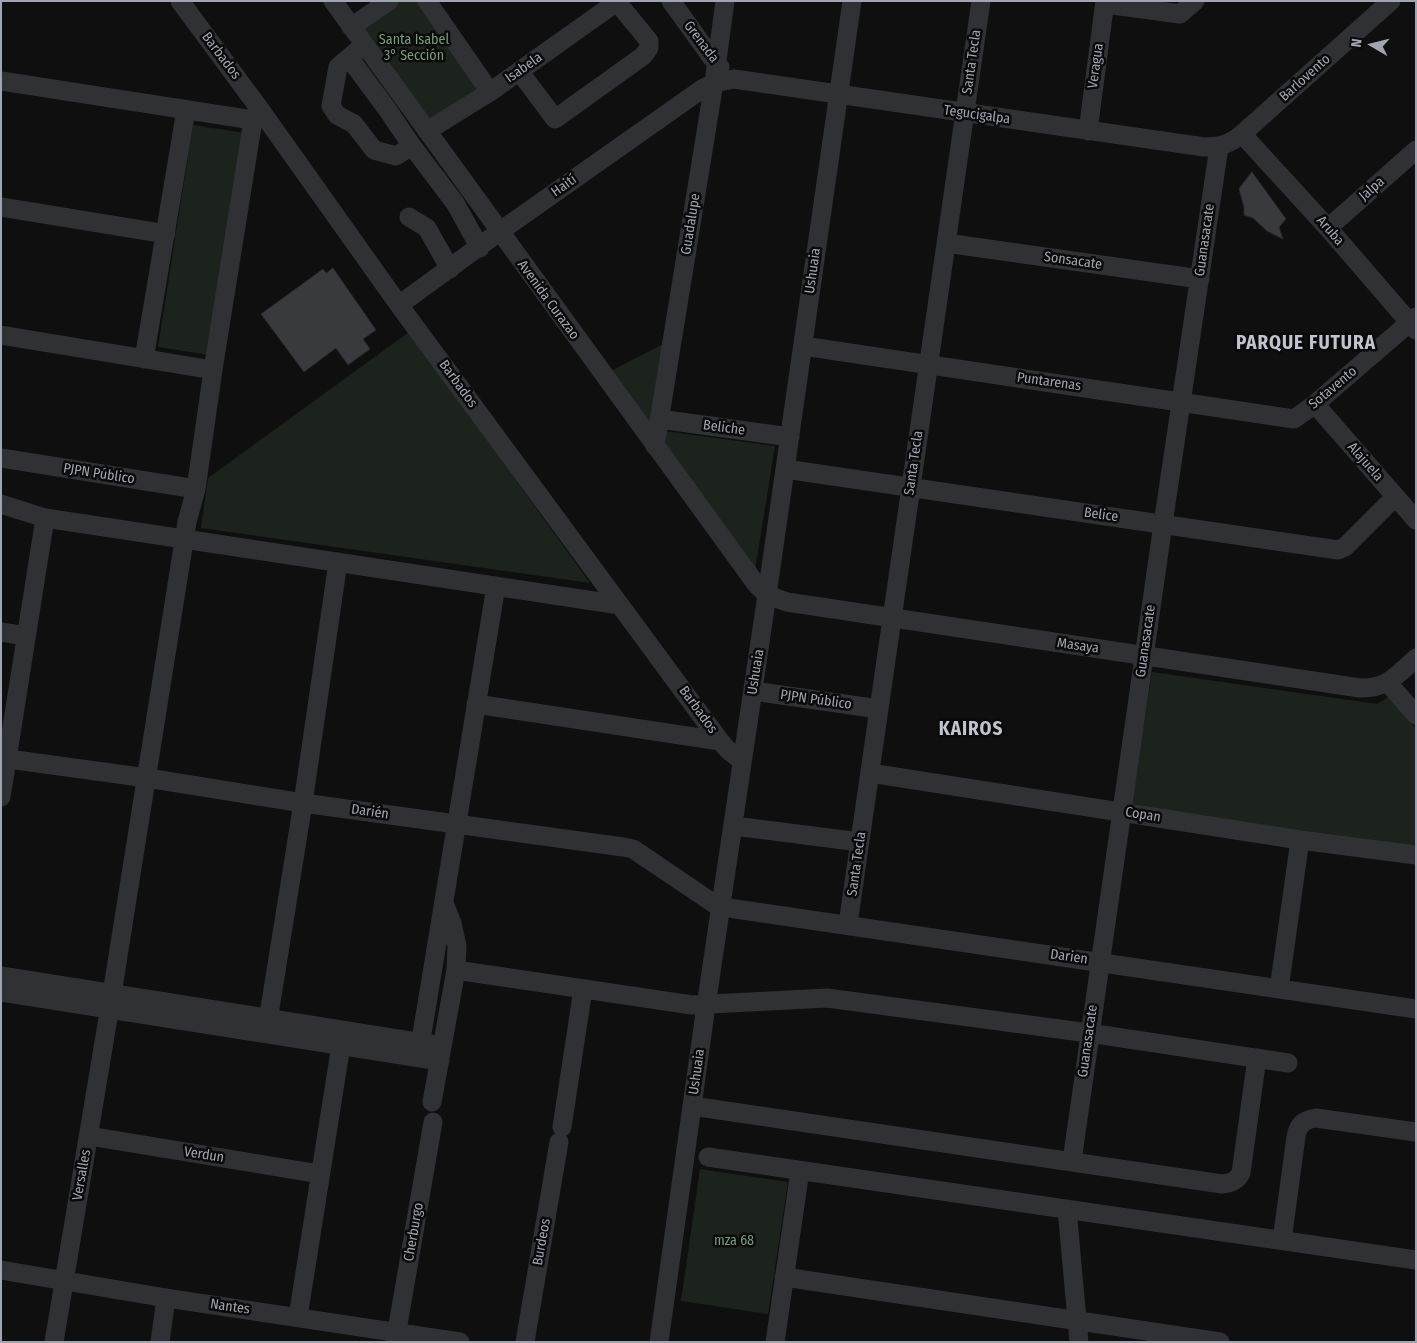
<!DOCTYPE html>
<html>
<head>
<meta charset="utf-8">
<style>
  body { margin:0 }
  #map { position:relative; width:1417px; height:1343px; overflow:hidden; background:#0f0f10; font-family:"Fira Sans Condensed",sans-serif }
  canvas { display:block }
  .frame { position:absolute; inset:0; border:2px solid #a0a5b2; pointer-events:none }
  .north { position:absolute; left:1347px; top:20px; width:50px; height:50px; -webkit-text-stroke:4px #0a0a0b; paint-order:stroke; rotate:278deg; font-size:14px; font-weight:700; line-height:20px; text-align:center; color:#a0a5b2 }
  .north::after { content:''; display:block; margin:auto; width:18px; height:22px; background:#a0a5b2; clip-path:polygon(50% 0,100% 100%,50% 72%,0 100%) }
</style>
</head>
<body>
<div id="map">
<canvas width="1417" height="1343"></canvas>
<div class="frame"></div>
<div class="north">N</div>
</div>
<script>
const context = document.querySelector('canvas').getContext('2d');
context.lineJoin = 'round';
function paint(path, color) { context.fillStyle = color; context.fill(path, 'evenodd'); }
function strokePath(path, color, width, dash) { context.strokeStyle = color; context.lineWidth = width; context.lineCap = dash ? 'butt' : 'round'; context.setLineDash(dash || []); context.stroke(path); }
function label(font, color, halo, rows, align = 'center') {
  context.font = font + ' "Fira Sans Condensed",sans-serif'; context.lineWidth = 5; context.setLineDash([]); context.textBaseline = 'middle'; context.strokeStyle = halo; context.fillStyle = color; for (const [text, x, y, turn = 0] of rows) {
    context.save(); context.translate(x, y); context.rotate((+turn || 0) * Math.PI / 180); context.textAlign = isNaN(turn) ? turn : align; if (halo) context.strokeText(text, 0, 0); context.fillText(text, 0, 0); context.restore();
  }
}
const green = new Path2D(`
  M392,1H422L484,90L430,128L357,27Z
  M193,125L245,133L209,355L158,347Z
  M409,332L590,583L201,528L208,478Z
  M665,343L653,432L609,372Z
  M664,431L775,446L754,577L662,444Z
  M1152,672L1377,704L1390,696L1416,729V843L1410,847L1131,806Z
  M700,1169L788,1182L768,1314L681,1301Z`);
const building = new Path2D(`
  M1252,172L1286,219L1279,227L1283,239L1267,231L1253,218L1244,215V207L1239,189Z
  M333,268L376,330L363,339L370,349L348,365L336,348L304,372L261,314L323,269L326,273Z`);
const minor = new Path2D(`
  M180,1L259,108L399,305L720,741L728,750L742,761
  M333,1L756,584L767,595L787,602L1360,688C1387,689 1397,675 1416,658
  M427,1L490,92
  M671,1L712,58L720,67
  M1105,4L1180,14L1195,1
  M351,27L389,1
  M358,50L338,67L331,106L337,115L354,124L374,150L396,156L412,146
  M350,59L387,109L412,146L455,203L480,248
  M519,71L555,119L643,56L649,48V41L617,2
  M1,81L253,120
  M427,131L490,92L618,1
  M1088,131L1105,1
  M1242,134L1328,228L1416,330
  M1,207L166,234
  M409,217L427,228L450,269
  M1328,228L1416,150
  M946,243L1200,279
  M399,305L499,232L702,89L714,83L734,79L1204,147C1220,147 1230,144 1242,134L1391,1
  M1,335L213,370
  M803,346L1294,419L1315,404L1416,317
  M144,359L186,110
  M1315,404L1416,520
  M659,419L790,437
  M655,446L714,83L725,1
  M1,458L196,489
  M785,469L1338,550L1345,547L1395,497
  M1,504L45,518L620,605
  M1,632L26,636
  M1388,683L1416,715
  M753,691L879,709
  M476,704L720,741
  M1,758L147,778L303,803L623,847L633,849L639,853L713,903L722,907L1416,1009
  M870,773L1300,840L1416,855
  M1,797L45,518
  M734,826L860,842
  M848,924L981,1
  M456,970L692,1005L827,998L1089,1033L1288,1063
  M1,976L442,1046
  M1279,989L1300,840
  M1,992L440,1061
  M266,1033L303,803L338,562
  M418,1058L496,586
  M432,1102L456,970L457,946L452,923L444,903
  M692,1106L1222,1184C1231,1183 1237,1181 1241,1173L1257,1058
  M562,1127L583,989
  M89,1136L320,1174
  M708,1157L1416,1260
  M1072,1161L1163,524L1219,147
  M1067,1209L1079,1342
  M1282,1240L1296,1137C1298,1124 1304,1120 1316,1118L1416,1132
  M1,1270L166,1298L460,1342
  M784,1277L1220,1342
  M298,1317L341,1045
  M54,1342L112,994L187,522L196,489L213,370L253,120L259,108
  M160,1342L166,1298
  M395,1342L433,1122
  M525,1342L559,1142
  M659,1342L706,1006L767,595L852,1
  M775,1342L800,1171`);
const parkNames = [
  ["Santa Isabel",414,40],
  ["3° Sección",414,56],
  ["mza 68",734,1241]
];
const streetNames = [
  ["Grenada",701,42,53],
  ["Barbados",221,56,53],
  ["Santa Tecla",972,62,-82],
  ["Veragua",1096,66,-82],
  ["Isabela",524,68,-35],
  ["Barlovento",1305,78,-42],
  ["Tegucigalpa",977,115,8],
  ["Haití",564,186,-35],
  ["Jalpa",1372,189,-41],
  ["Guadalupe",691,224,-81],
  ["Aruba",1330,231,49],
  ["Guanasacate",1205,240,-82],
  ["Sonsacate",1073,261,8],
  ["Ushuaia",813,271,-82],
  ["Avenida Curazao",548,300,54],
  ["Puntarenas",1049,382,8],
  ["Barbados",458,384,54],
  ["Sotavento",1333,388,-40],
  ["Beliche",724,428,8],
  ["Alajuela",1365,462,49],
  ["Santa Tecla",914,463,-82],
  ["PJPN Público",99,474,9],
  ["Belice",1101,515,8],
  ["Guanasacate",1146,641,-82],
  ["Masaya",1078,646,8],
  ["Ushuaia",756,672,-81],
  ["PJPN Público",816,700,8],
  ["Barbados",698,710,54],
  ["Darién",370,812,8],
  ["Copan",1143,815,9],
  ["Santa Tecla",857,864,-82],
  ["Darien",1069,957,8],
  ["Guanasacate",1088,1041,-82],
  ["Ushuaia",697,1072,-82],
  ["Verdun",204,1155,9],
  ["Versalles",82,1175,-80],
  ["Cherburgo",414,1232,-80],
  ["Burdeos",542,1242,-80],
  ["Nantes",230,1307,8]
];
const districtNames = [
  ["PARQUE FUTURA",1306,344],
  ["KAIROS",971,730]
];
paint(green, '#1b231c');
paint(building, '#393a3e');
strokePath(building, '#29292d', 1);
strokePath(minor, '#303135', 19);
label('14px', '#769e79', '#0a0a0b', parkNames);
label('14px', '#a0a5b2', '#0a0a0b', streetNames);
context.letterSpacing = '1px';
label('bold 19px', '#c1c4ce', '#0a0a0b', districtNames);
context.letterSpacing = '0px';
</script>
</body>
</html>
